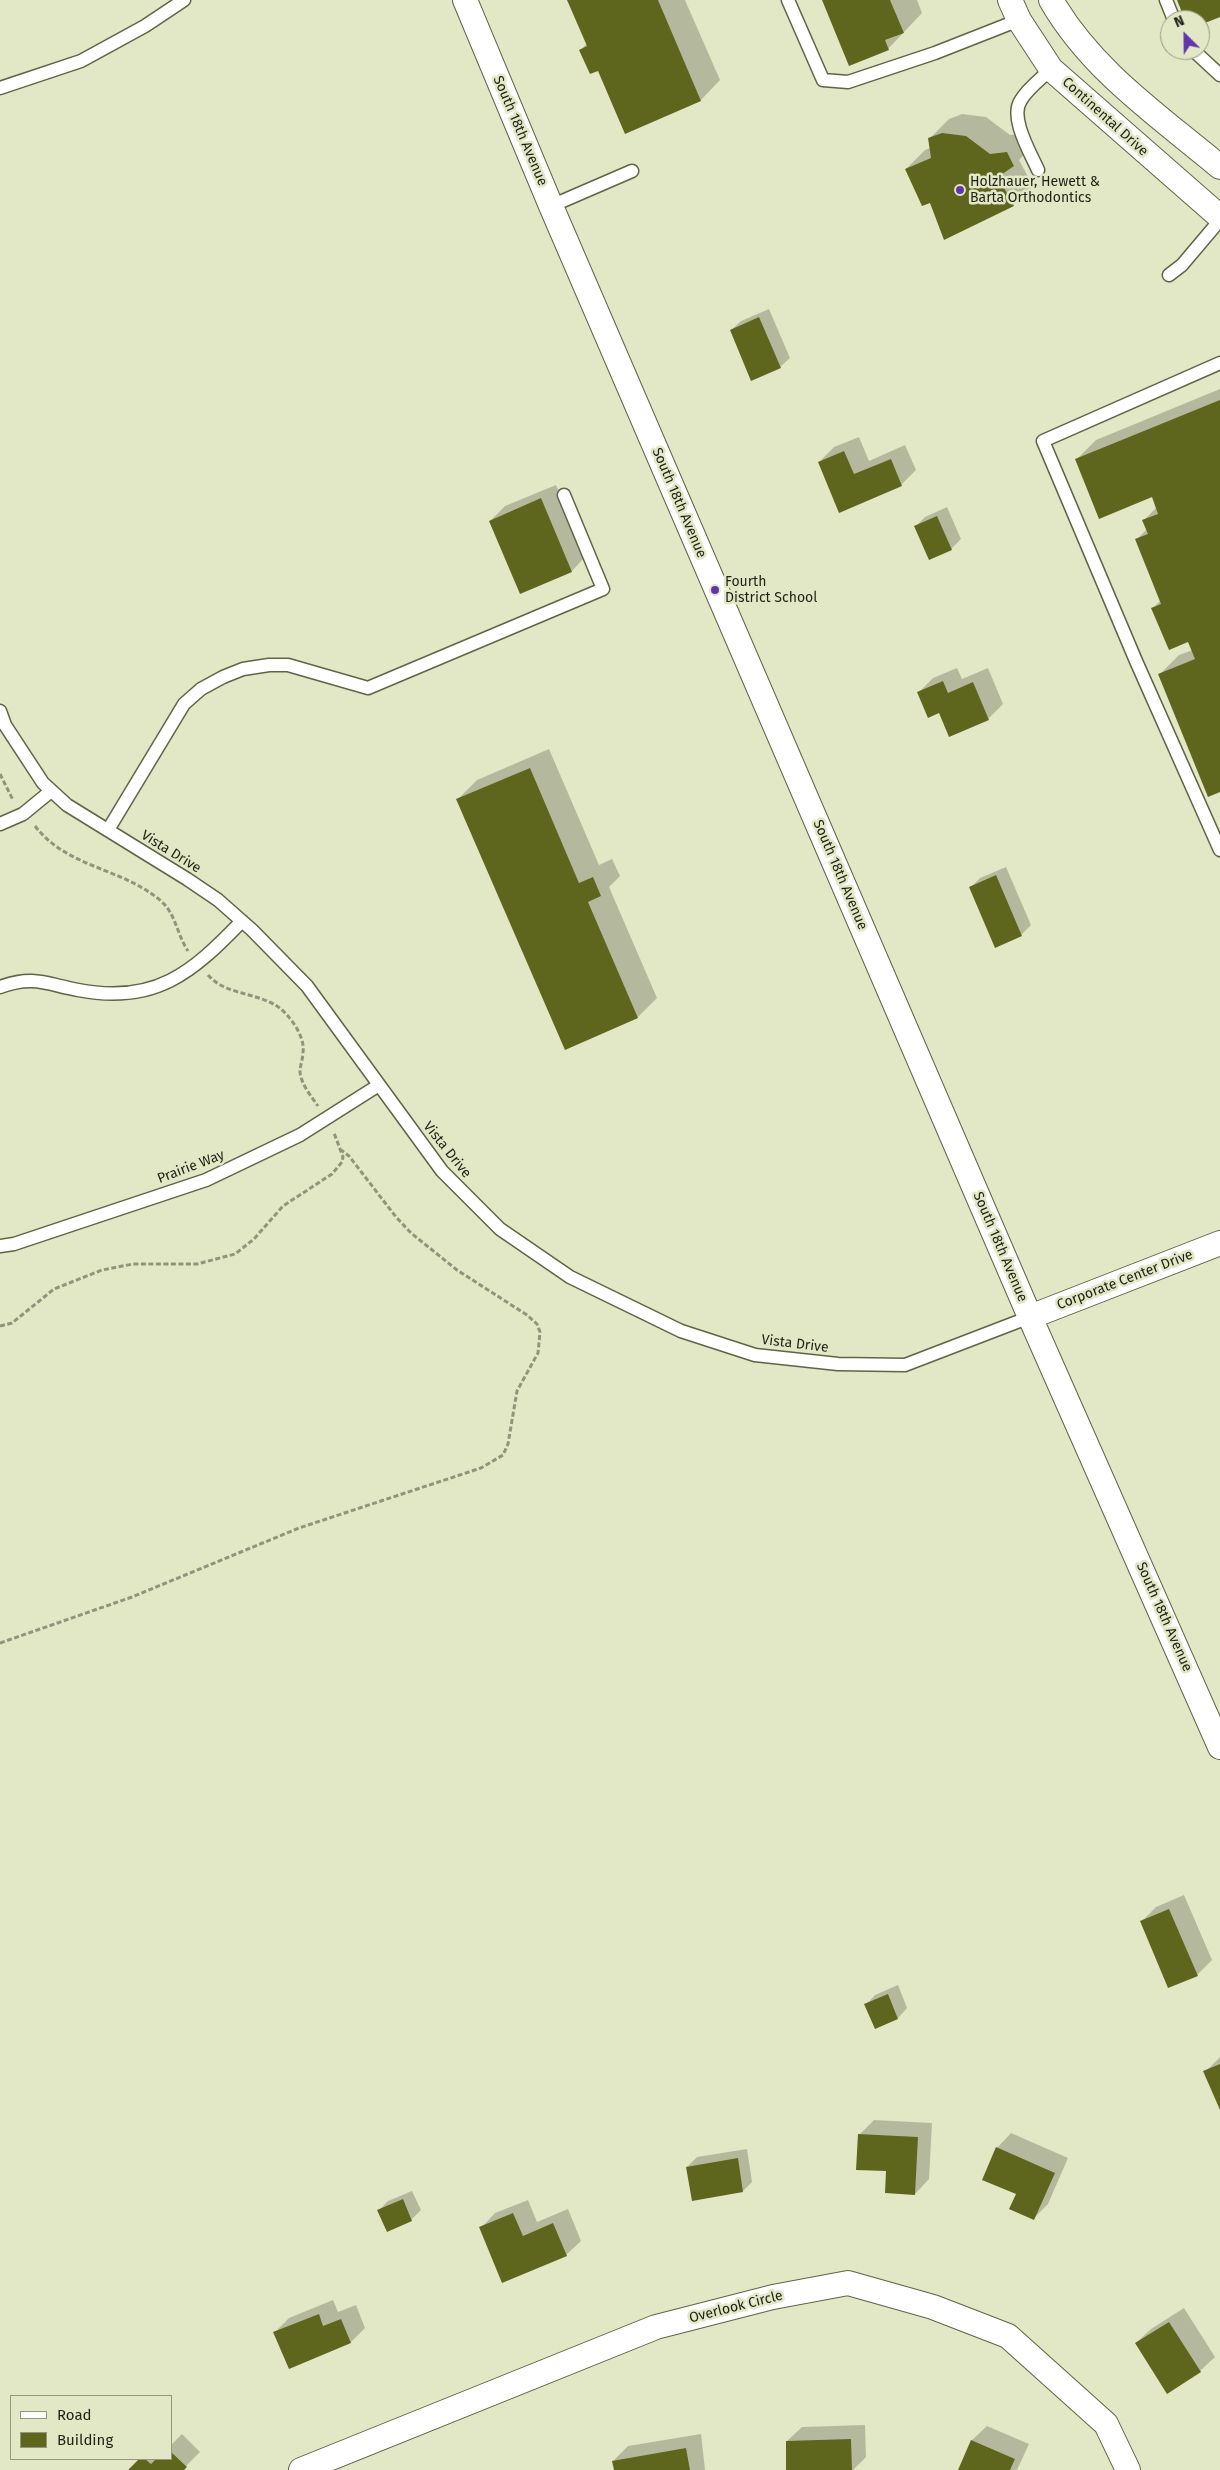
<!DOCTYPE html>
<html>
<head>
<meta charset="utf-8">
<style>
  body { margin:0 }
  #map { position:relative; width:1220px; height:2470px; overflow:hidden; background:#e2e8c6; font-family:"Fira Sans",sans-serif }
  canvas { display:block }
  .legend { position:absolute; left:10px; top:2395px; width:162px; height:65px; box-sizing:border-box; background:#e2e8c6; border:1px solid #94987f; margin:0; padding:6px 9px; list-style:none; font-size:15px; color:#1f2115 }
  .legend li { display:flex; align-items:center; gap:10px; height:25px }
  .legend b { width:25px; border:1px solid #94987f }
  .north { position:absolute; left:1160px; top:10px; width:50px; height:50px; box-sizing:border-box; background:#e2e8c6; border:1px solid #94987f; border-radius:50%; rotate:337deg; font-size:14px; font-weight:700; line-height:20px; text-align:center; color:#1f2115 }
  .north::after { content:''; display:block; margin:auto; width:18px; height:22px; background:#6235ad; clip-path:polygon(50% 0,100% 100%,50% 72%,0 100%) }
</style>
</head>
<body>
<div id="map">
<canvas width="1220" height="2470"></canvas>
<ul class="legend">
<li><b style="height:6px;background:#fff"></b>Road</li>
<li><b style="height:14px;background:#5e661e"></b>Building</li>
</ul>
<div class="north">N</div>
</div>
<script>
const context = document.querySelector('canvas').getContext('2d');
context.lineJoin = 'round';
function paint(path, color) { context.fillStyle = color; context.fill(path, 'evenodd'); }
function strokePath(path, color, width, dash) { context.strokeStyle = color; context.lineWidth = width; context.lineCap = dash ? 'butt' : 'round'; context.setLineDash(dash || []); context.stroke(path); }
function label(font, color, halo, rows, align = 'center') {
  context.font = font + ' "Fira Sans",sans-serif'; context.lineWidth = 5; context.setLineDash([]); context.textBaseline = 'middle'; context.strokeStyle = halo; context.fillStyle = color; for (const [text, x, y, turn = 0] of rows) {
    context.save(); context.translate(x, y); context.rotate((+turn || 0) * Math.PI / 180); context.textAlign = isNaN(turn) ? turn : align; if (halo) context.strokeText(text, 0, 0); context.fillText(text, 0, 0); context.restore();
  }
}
const shadow = new Path2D(`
  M568,0H685L720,80L701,100L626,132L598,69L581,50L587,43Z
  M823,0H917L922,13L888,49Z
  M962,114L986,117L1010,135L1026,133L1032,146L1019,160L1033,186L1013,205L930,201L906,169L925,150L930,148L929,139L949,119Z
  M769,309L790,358L780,367L731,330L741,321Z
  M1220,389V791L1159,675L1179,655L1193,650L1189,640L1153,608L1161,600L1136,540L1147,529L1143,521L1157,507L1152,496L1076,460L1096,440Z
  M859,437L869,461L905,445L916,470L901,485L840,511L819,462L834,447Z
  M556,485L586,556L572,571L521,592L490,521L505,506Z
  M947,507L961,539L951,549L916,526L925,517Z
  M957,668L962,679L988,668L1003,704L988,719L940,712L918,693L933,678Z
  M549,749L599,865L612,859L620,876L609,887L657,998L638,1017L565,1049L458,799L477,780Z
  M1006,867L1031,925L1021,935L971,887L980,878Z
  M1184,1895L1212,1960L1197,1975L1142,1921L1156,1907Z
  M898,1985L907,2008L898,2018L875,2027L866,2005L875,1995Z
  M1220,2057V2107L1205,2072Z
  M874,2120L932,2123L929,2179L915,2194L888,2170L859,2135Z
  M1011,2133L1068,2158L1048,2204L1034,2218L1017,2194L997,2148Z
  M747,2149L752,2182L743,2191L687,2167L697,2157Z
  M412,2191L421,2210L411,2220L379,2210L388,2201Z
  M528,2200L537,2222L568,2209L581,2241L566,2255L481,2228L495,2213Z
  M333,2300L338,2312L356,2305L365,2328L351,2342L275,2332L289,2318Z
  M1184,2308L1215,2357L1200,2371L1136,2343L1151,2329Z
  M865,2425L866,2457L853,2470H787V2441L802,2427Z
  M987,2426L1029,2444L1017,2470H959L972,2440Z
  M182,2434L200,2452L182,2470H130L141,2459H171V2445Z
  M701,2434L705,2470H615L613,2461L628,2446Z`);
const building = new Path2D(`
  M567,0H658L701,101L625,134L598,71L590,74L579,50L587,46Z
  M822,0H890L904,33L885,40L889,50L849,66Z
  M1177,0H1220V17L1200,25V20H1185Z
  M942,133L966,136L990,154L1007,152L1014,166L998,177L1014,206L944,240L930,203L922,206L905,169L931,158L928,138Z
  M759,317L781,368L751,381L730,330Z
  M1220,400V792L1208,797L1158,674L1195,659L1188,642L1169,650L1151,608L1161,604L1135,539L1148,534L1142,520L1158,514L1152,497L1099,519L1075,459Z
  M844,451L854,474L891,459L902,486L839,513L818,462Z
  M541,498L572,572L520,594L489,521Z
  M937,516L952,550L929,560L914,526Z
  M943,681L948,693L973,682L989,720L949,737L939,713L928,718L917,692Z
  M530,768L579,883L593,877L601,896L588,902L638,1018L565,1050L456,799Z
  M996,875L1022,936L995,948L969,887Z
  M1169,1909L1198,1976L1168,1988L1140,1921Z
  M888,1994L898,2019L875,2029L864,2004Z
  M1220,2064V2110L1203,2071Z
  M858,2134L918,2137L915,2195L885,2193L886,2171L856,2170Z
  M996,2147L1055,2173L1034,2220L1009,2209L1016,2194L982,2180Z
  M738,2158L743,2192L692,2201L686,2167Z
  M403,2199L412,2221L387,2232L377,2210Z
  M513,2213L523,2236L553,2223L567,2256L502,2283L479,2227Z
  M319,2314L323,2326L341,2319L351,2343L289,2369L273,2332Z
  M1169,2322L1201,2372L1167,2394L1135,2343Z
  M851,2439L852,2470H786V2441Z
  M971,2440L1015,2459L1010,2470H958Z
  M686,2448L690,2470H614L612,2461Z
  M171,2452L187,2467L184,2470H128L139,2459H145L151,2464L156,2459H171Z`);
const path = new Path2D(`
  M0,774L13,800
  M35,826C67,868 123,868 161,901C176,914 177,935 188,951
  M208,975C228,998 266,991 286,1014C295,1023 305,1040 303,1052C303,1059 300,1065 300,1072C301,1084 311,1096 318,1106
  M0,1326L12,1323L54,1289L102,1270L133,1264H197L235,1254L254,1239L283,1206L332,1174L342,1162L343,1157L334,1133
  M0,1643L132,1597L299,1528L481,1468L503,1455L508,1444L517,1391L538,1353L540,1332L537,1324L527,1315L457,1270L411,1233L396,1217L349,1156L341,1150`);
const lane = new Path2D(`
  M788,0L823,80L848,82L935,53L1019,20
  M1166,0L1174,20
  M1193,50L1220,75
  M0,88L81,61L145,26L184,0
  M1038,170C1030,152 1009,117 1021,100C1028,88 1041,79 1051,69
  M551,206L632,171
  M1169,275L1182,265L1220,220
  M1220,363L1043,441L1136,661L1220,850
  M0,711L5,725L43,783L67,805L187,879L218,900L252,930L307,986L442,1171L500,1229L570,1277L681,1331L755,1355L838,1364L905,1365L1030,1317
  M0,824L23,814L51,791
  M108,830L184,704L201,689L223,677L243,669L269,665H288L368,688L603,589L564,495
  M0,987C34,975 46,984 78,990C155,1005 192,973 242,921
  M0,1246L14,1244L206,1180L300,1135L379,1085`);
const street = new Path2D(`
  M465,0L551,206L1030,1317L1220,1747
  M1010,0L1019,20L1051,69L1220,217
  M1051,0C1091,70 1159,116 1220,167
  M1030,1317L1220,1243
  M301,2470L656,2327L773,2297L848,2283L933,2307L1008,2336L1106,2424L1128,2470`);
const markers = [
  [960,190,5,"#6235ad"],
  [715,590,5,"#6235ad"]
];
const streetNames = [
  ["Continental Drive",1105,117,42],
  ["South 18th Avenue",520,131,67],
  ["South 18th Avenue",679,503,67],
  ["Vista Drive",171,852,32],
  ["South 18th Avenue",840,875,67],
  ["Vista Drive",447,1150,51],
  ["Prairie Way",191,1167,-21],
  ["South 18th Avenue",1000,1247,67],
  ["Corporate Center Drive",1125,1280,-21],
  ["Vista Drive",795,1344,7],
  ["South 18th Avenue",1164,1617,66],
  ["Overlook Circle",736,2307,-14]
];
const poiNames = [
  ["Holzhauer, Hewett &",970,182],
  ["Barta Orthodontics",970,198],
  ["Fourth",725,582],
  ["District School",725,598]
];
paint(shadow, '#0003');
paint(building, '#5e661e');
strokePath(lane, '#5f6446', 15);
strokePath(street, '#5f6446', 26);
strokePath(path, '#90947b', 3, [5, 2.5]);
strokePath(lane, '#fff', 12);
strokePath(street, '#fff', 24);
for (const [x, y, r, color] of markers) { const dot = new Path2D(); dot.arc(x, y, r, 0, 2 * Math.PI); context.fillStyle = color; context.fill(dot); strokePath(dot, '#e2e8c6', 2); }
label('14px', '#1f2115', '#e2e8c6', streetNames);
label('14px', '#1f2115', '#e2e8c6', poiNames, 'left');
</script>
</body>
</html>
